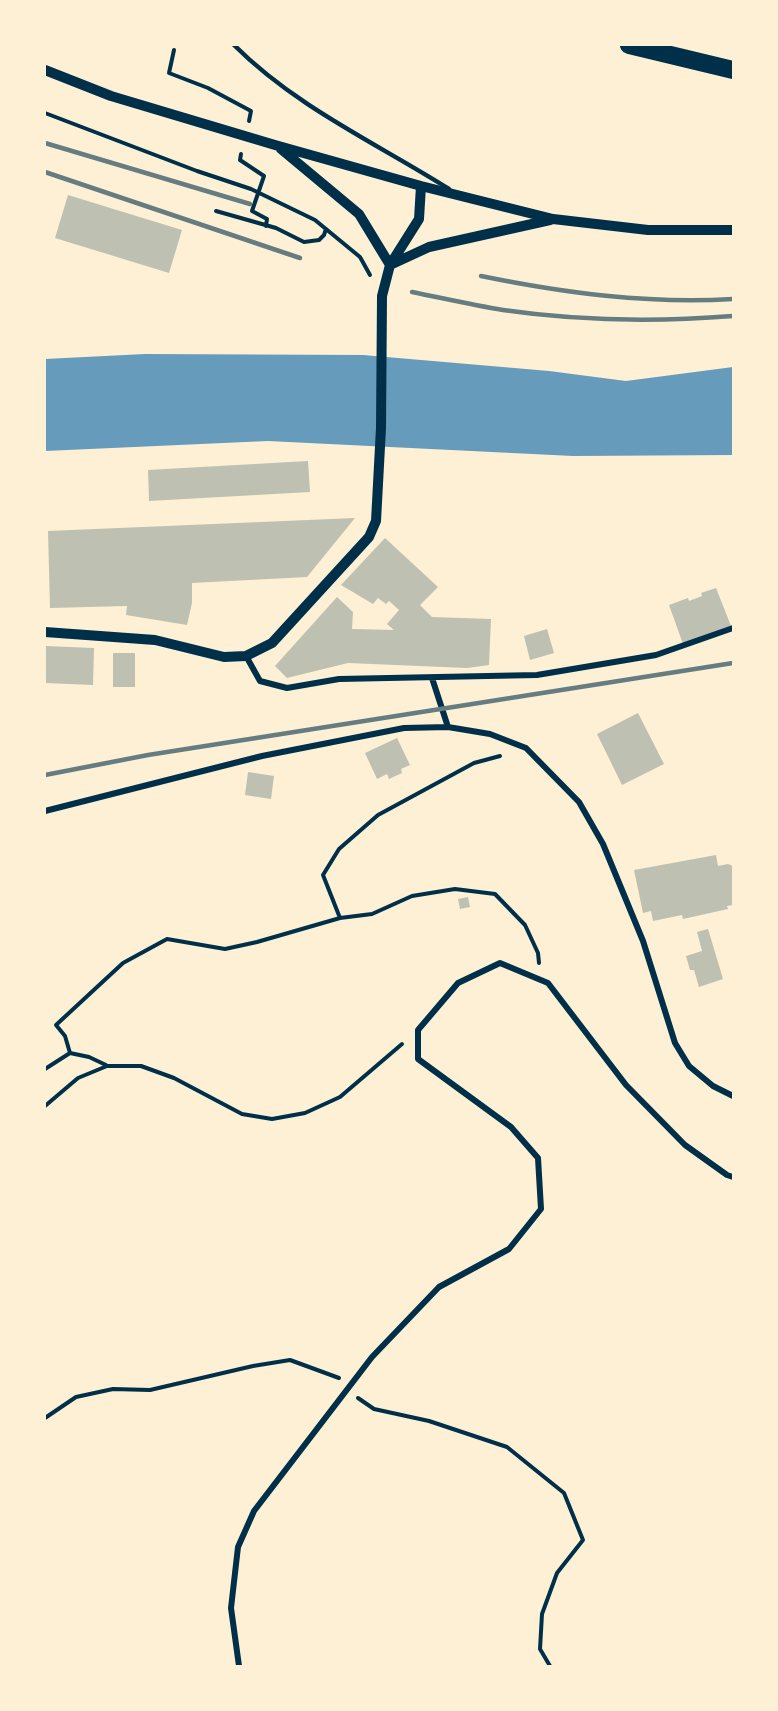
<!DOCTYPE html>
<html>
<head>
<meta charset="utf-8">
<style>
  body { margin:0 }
  #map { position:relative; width:778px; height:1711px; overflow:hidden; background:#fdf0d5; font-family:Quicksand,sans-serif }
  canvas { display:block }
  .frame { position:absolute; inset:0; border:46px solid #fdf0d5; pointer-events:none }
</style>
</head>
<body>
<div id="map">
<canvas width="778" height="1711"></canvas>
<div class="frame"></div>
</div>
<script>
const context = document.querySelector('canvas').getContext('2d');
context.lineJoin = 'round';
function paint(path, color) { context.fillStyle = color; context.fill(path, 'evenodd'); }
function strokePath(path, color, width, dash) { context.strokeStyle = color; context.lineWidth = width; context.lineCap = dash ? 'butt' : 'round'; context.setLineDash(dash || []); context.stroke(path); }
const water = new Path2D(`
  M145,354L363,355L549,371L626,381L733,367V455L573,456L268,441L45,451V359Z`);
const building = new Path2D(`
  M68,195L182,230L169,273L55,238Z
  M308,461L310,492L149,501L148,470Z
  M355,518L307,577L192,583V603L187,625L126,615L127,606L50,608L48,531Z
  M385,538L438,587L420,605L432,617L491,619L489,665L467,668L348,663L287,678L275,666L337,597L353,612L352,629L394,630L387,624L399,610L389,601L386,604L378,598L373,604L341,585Z
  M716,588L731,626L683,644L669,605L688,598L689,601L702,596L701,593Z
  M547,629L554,653L530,660L524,636Z
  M45,646L94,648L93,685L45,683Z
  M113,653H135V687H113Z
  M638,713L664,764L622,785L597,734Z
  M397,738L410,765L401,769L402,773L389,779L387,774L377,779L365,753Z
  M248,772L274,776L271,799L245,795Z
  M716,855L718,866L728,864L733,866V905L727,906L728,909L683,919L682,915L653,921L651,911L643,913L634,870Z
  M468,897L470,907L460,909L458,899Z
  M708,929L723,979L699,987L694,970H690L686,956L702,951L697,932Z`);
const path = new Path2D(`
  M174,50L169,73L208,88L251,111L249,121
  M45,113L197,171L251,189L315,220L360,257L370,275
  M241,154L240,160L264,176L252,211L267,219L266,226
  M216,211L276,228L304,242L319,240L324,235L326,229
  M500,756L474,763L378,815L339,849L323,875L340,918L372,914L412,896L455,889L495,894L525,925L538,953L539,963
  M70,1053L65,1036L56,1025L123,963L167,939L225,949L257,942L340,918
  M45,1069L70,1053L89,1057L106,1065
  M45,1106L78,1078L107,1066H141L174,1078L242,1114L272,1119L305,1113L340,1097L402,1044
  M358,1398L374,1409L429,1421L507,1447L564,1493L583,1540L557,1573L542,1614L540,1649L550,1666
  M45,1418L76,1397L113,1389L150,1390L253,1366L290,1360L339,1378`);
const service = new Path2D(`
  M234,45C296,107 376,143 449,189`);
const minor = new Path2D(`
  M246,656L260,681L287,688L339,679L537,675L656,655L733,628
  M432,678L448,727L490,734L526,748L579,802L603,844L643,941L675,1043L689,1066L713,1086L733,1096
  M45,811L262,756L404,728L448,727
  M239,1666L231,1608L238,1547L254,1511L372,1357L439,1287L509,1249L541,1209L538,1158L511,1127L418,1059V1030L458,983L500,963L548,983L626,1085L685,1145L727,1175L733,1177`);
const tertiary = new Path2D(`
  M45,70L111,96L275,145L421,186L553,219L648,230H733
  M281,149L359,214L390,265
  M390,265L429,247L550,220
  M45,632L155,640L224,657L246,656L272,643L369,537L376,521L381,428L382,296L390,265L419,219L421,186`);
const motorway = new Path2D(`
  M629,45L733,70`);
const rail = new Path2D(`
  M45,143L250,204
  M45,172L300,258
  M481,276C564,293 647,304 733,299
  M412,292C442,298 472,305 503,310C579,321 656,322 733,316
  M45,775L148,755L733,663`);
paint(water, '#669bbc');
paint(building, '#bec0b2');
strokePath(path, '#003049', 4);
strokePath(service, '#003049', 4.5);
strokePath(minor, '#003049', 6);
strokePath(tertiary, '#003049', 10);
strokePath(motorway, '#003049', 18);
strokePath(rail, '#657d81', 4.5);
</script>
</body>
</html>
